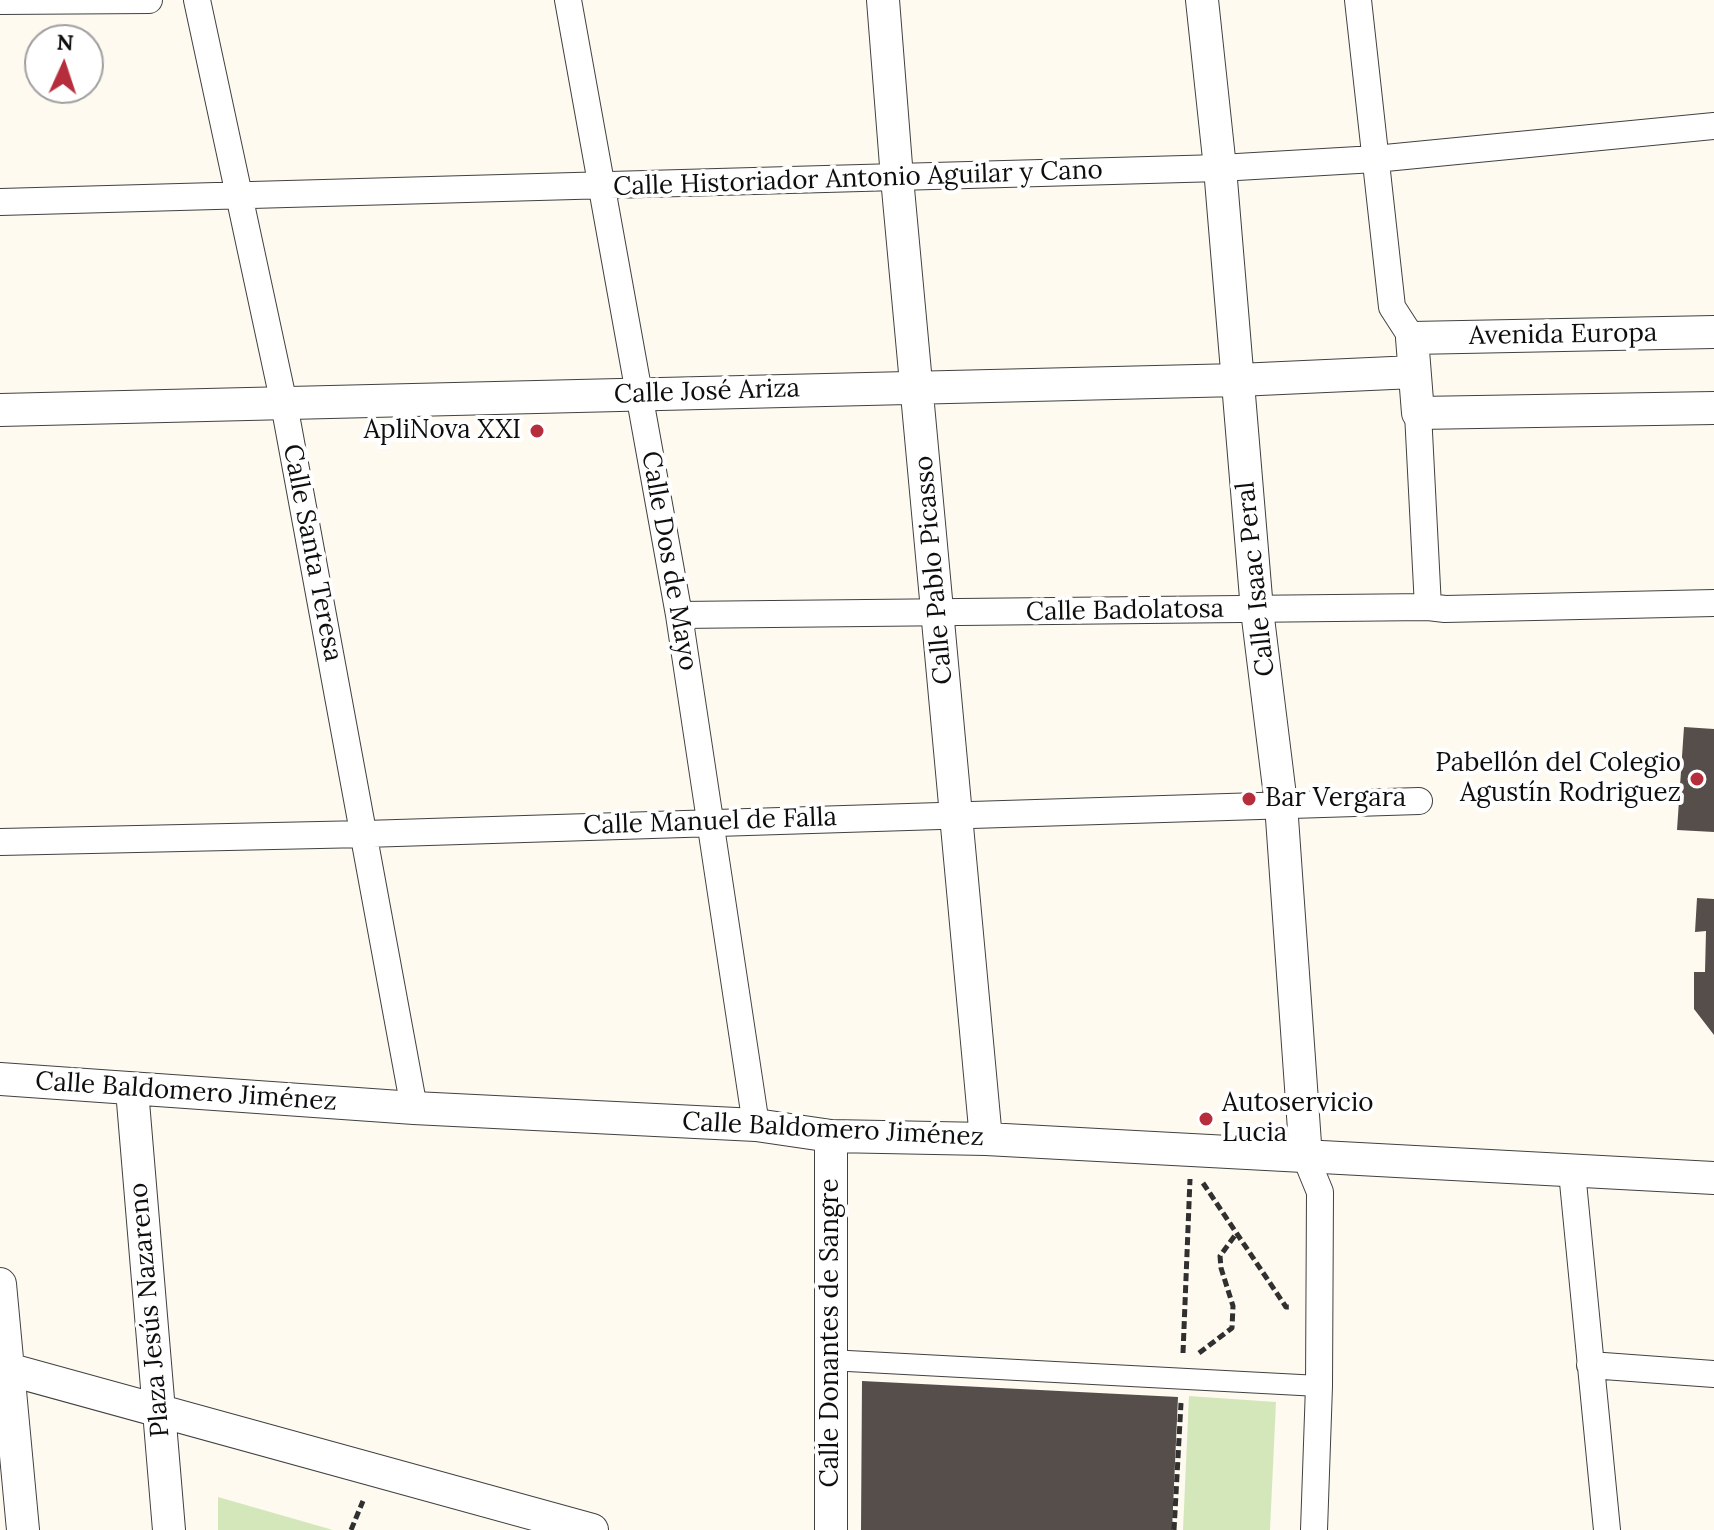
<!DOCTYPE html>
<html>
<head>
<meta charset="utf-8">
<style>
  body { margin:0 }
  #map { position:relative; width:1714px; height:1530px; overflow:hidden; background:#fefaf0; font-family:Lora,serif }
  canvas { display:block }
  .north { position:absolute; left:24px; top:24px; width:80px; height:80px; box-sizing:border-box; background:#fff; border:2px solid #9f9f9f; border-radius:50%; rotate:3deg; font-size:22px; font-weight:700; line-height:32px; text-align:center; color:#0e0e0e }
  .north::after { content:''; display:block; margin:auto; width:28px; height:36px; background:#b62e3c; clip-path:polygon(50% 0,100% 100%,50% 72%,0 100%) }
</style>
</head>
<body>
<div id="map">
<canvas width="1714" height="1530"></canvas>
<div class="north">N</div>
</div>
<script>
const context = document.querySelector('canvas').getContext('2d');
context.lineJoin = 'round';
function paint(path, color) { context.fillStyle = color; context.fill(path, 'evenodd'); }
function strokePath(path, color, width, dash) { context.strokeStyle = color; context.lineWidth = width; context.lineCap = dash ? 'butt' : 'round'; context.setLineDash(dash || []); context.stroke(path); }
function label(font, color, halo, rows, align = 'center') {
  context.font = font + ' Lora,serif'; context.lineWidth = 8; context.setLineDash([]); context.textBaseline = 'middle'; context.strokeStyle = halo; context.fillStyle = color; for (const [text, x, y, turn = 0] of rows) {
    context.save(); context.translate(x, y); context.rotate((+turn || 0) * Math.PI / 180); context.textAlign = isNaN(turn) ? turn : align; if (halo) context.strokeText(text, 0, 0); context.fillText(text, 0, 0); context.restore();
  }
}
const green = new Path2D(`
  M1189,1396L1276,1402L1270,1530H1183Z
  M218,1497L333,1530H218Z`);
const building = new Path2D(`
  M1684,727L1714,729V832L1677,830Z
  M1697,898L1714,899V1035L1694,1009V972H1705L1706,931L1695,932Z
  M862,1381L1178,1397L1172,1530H861Z`);
const path = new Path2D(`
  M1203,1183L1286,1307H1291
  M1183,1353L1190,1179
  M1199,1353L1232,1328L1233,1306L1221,1268L1220,1256L1236,1234
  M351,1530L363,1501
  M1174,1530L1181,1403`);
const pedestrian = new Path2D(`
  M829,1360L1319,1386`);
const minor = new Path2D(`
  M197,0L284,404L414,1108
  M568,0L679,615L756,1125
  M1358,0L1392,307L1412,338
  M0,1L149,0
  M0,202L1220,168L1375,159L1714,126
  M1418,413L1428,607
  M679,615L1428,607L1445,609L1714,603
  M0,842L365,834L1419,801
  M1306,1158L1320,1192L1319,1386L1314,1530
  M1572,1172L1607,1530
  M1590,1365L1714,1374`);
const tertiary = new Path2D(`
  M883,0L897,178L986,1139
  M1202,0L1220,168L1257,610L1281,804L1306,1158
  M1714,332L1412,338L1418,413L1714,408
  M0,410L1238,380L1414,372
  M0,1079L414,1108L756,1125L831,1136L986,1139L1714,1178
  M132,1090L169,1530
  M0,1284L23,1530
  M0,1367L592,1530
  M831,1530V1136`);
const markers = [
  [537,431,8,"#b62e3c"],
  [1697,779,8,"#b62e3c"],
  [1249,799,8,"#b62e3c"],
  [1206,1119,8,"#b62e3c"]
];
const streetNames = [
  ["Calle Historiador Antonio Aguilar y Cano",858,179,-2],
  ["Avenida Europa",1563,335,-1],
  ["Calle José Ariza",707,392,-2],
  ["Calle Santa Teresa",312,553,79],
  ["Calle Dos de Mayo",669,561,80],
  ["Calle Pablo Picasso",934,570,-95],
  ["Calle Isaac Peral",1256,579,-96],
  ["Calle Badolatosa",1125,611,-1],
  ["Calle Manuel de Falla",710,822,-2],
  ["Calle Baldomero Jiménez",186,1092,4],
  ["Calle Baldomero Jiménez",833,1130,3],
  ["Plaza Jesús Nazareno",150,1310,-95],
  ["Calle Donantes de Sangre",831,1333,-90]
];
const poiNames = [
  ["ApliNova XXI",521,431],
  ["Pabellón del Colegio",1681,764],
  ["Agustín Rodriguez",1681,794],
  ["Bar Vergara",1265,799,"left"],
  ["Autoservicio",1222,1104,"left"],
  ["Lucia",1222,1134,"left"]
];
paint(green, '#d4e7bb');
paint(building, '#564e4b');
strokePath(pedestrian, '#414141', 22);
strokePath(minor, '#414141', 28);
strokePath(tertiary, '#414141', 34);
strokePath(path, '#303030', 5, [8, 4]);
strokePath(pedestrian, '#fff', 20);
strokePath(minor, '#fff', 26);
strokePath(tertiary, '#fff', 32);
for (const [x, y, r, color] of markers) { const dot = new Path2D(); dot.arc(x, y, r, 0, 2 * Math.PI); context.fillStyle = color; context.fill(dot); strokePath(dot, '#fff', 3); }
label('26px', '#0e0e0e', '#fff', streetNames);
label('26px', '#0e0e0e', '#fff', poiNames, 'right');
</script>
</body>
</html>
